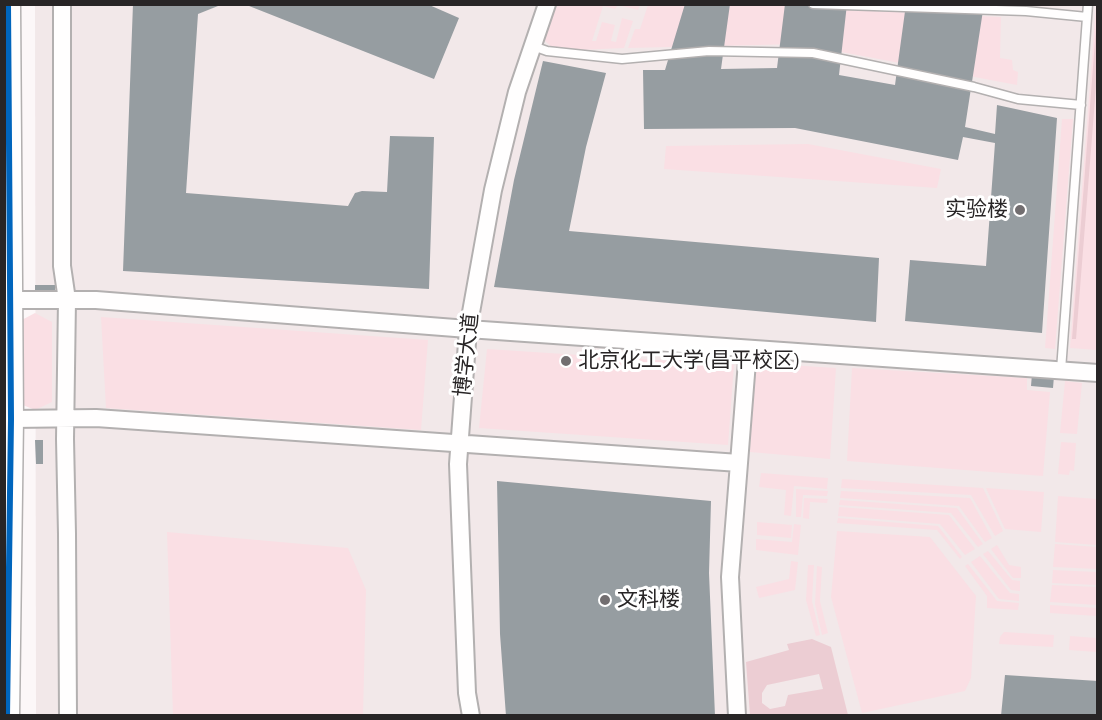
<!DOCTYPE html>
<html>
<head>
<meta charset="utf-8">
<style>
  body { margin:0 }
  #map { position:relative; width:1102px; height:720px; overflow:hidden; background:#fcf7f8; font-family:"Alegreya Sans",sans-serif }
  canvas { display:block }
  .frame { position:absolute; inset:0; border:6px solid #282526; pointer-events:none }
</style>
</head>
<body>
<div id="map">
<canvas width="1102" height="720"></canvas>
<div class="frame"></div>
</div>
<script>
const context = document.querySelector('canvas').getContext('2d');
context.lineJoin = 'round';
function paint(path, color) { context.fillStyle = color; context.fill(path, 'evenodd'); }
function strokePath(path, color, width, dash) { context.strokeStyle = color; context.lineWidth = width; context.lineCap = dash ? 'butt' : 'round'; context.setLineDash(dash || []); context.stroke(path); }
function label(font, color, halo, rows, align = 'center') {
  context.font = font + ' "Alegreya Sans","Noto Sans SC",sans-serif'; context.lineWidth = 6; context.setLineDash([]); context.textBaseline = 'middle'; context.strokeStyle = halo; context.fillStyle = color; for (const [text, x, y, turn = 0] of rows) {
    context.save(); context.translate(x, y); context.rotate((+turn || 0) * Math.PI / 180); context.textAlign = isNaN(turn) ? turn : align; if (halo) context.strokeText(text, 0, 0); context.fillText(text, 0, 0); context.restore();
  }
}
const built = new Path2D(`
  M35,5H1097V715H36Z`);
const green = new Path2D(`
  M788,4L807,8L1001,17L1000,58L1012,60L1013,70L1018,72L1017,85L799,44L628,48L635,29H640L648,5Z
  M554,5H640L638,10L618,5L615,9L603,6L592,41H596L602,22L615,25L611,41L616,42L622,18L633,21L624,48L556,51L544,40Z
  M1096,5H1097V350L1070,348Z
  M1062,119H1073L1055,349L1045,348Z
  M808,144L941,169L937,188L664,169L666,146Z
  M35,313L52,322V402L35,410L18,403L16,323Z
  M101,317L428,340L421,430L106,408Z
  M487,349L734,365L728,445L479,428Z
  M755,363L836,368L830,459L750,452Z
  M852,368L1027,378V390L1050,392L1043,476L847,461Z
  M1065,381L1082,383L1077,434L1060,433Z
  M1061,442L1076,443L1074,471L1070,470L1069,475L1058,474Z
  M761,473L828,478L827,489L794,486L791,516L784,515L786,490L759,487Z
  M842,479L983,488L1003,531L995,536L971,495L841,488Z
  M986,488L1044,492L1041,532L1005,529Z
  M796,489L828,491L827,496L803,495L801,517H796Z
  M841,491L970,498L992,538L985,542L959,506L840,498Z
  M1058,496L1097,499V545L1055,542Z
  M804,498L828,499L827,503L810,502L809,519L803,518Z
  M840,500L957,508L983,544L978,547L951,513L839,505Z
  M839,507L949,515L975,549L965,555L940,524L838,516Z
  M838,518L938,526L962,557L960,559L937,530L837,523Z
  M757,522L792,525L791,538L757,535Z
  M794,524L801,525L798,555L756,550V539L792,542Z
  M837,531L930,537L976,596L971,678L965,691L862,713L831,597Z
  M167,532L348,548L366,590L363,715H173Z
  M1055,544L1097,547V569L1053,567Z
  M997,545L1009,565L1021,567V578H1013L991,549Z
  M988,551L1012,580L1020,581V591L1011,590L983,554Z
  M980,556L1010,593L1019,594V601L999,599L971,562Z
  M791,561L798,562L795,590L759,598L756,587L789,579Z
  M968,564L997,601L1019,603L1018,610L987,608V596L965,566Z
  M808,565H814L812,601L820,635L816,636L806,600Z
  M817,566L822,567L820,601L828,633L822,635L815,604Z
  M1053,570L1097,572V585L1052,583Z
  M1052,585L1097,587V605L1050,602Z
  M1050,605L1097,608V616L1050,613Z
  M1004,632L1054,635L1053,647L999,644L1000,637Z
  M1070,636L1097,638V652L1069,650Z`);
const forest = new Path2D(`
  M1097,15V74L1076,339H1072Z
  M812,639L831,647L848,715H750L746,662L789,650L787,644ZM819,674L823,689L788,695L785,706L770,709L762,703V693L767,685Z`);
const building = new Path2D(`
  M133,4H223L198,14L186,193L348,206L355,193L362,191L387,192L390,136L434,137L429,289L123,271Z
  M244,4H427L459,18L434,79Z
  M685,4H730L721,69L777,68L785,4H847L839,75L895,85L906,4H984L965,127L995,134L997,105L1057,118L1042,333L905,321L910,260L986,266L995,143L963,137L958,160L795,128L644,129L643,70H665Z
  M543,61L606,73L586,147L569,231L879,258L876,322L494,287L514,180Z
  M35,285H55V295H35Z
  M1032,374L1054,376L1053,388L1031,386Z
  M35,440H43V464H36Z
  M497,481L711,501L709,573L715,716H506L500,634Z
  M1005,675L1098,681V716H1001Z`);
const lane = new Path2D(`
  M813,4L1026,11L1087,17
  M533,46L547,51L622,59L709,51L813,53L974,87L1018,99L1081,105
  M1061,370L1088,4`);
const street = new Path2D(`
  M62,4V266L67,300L65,439L67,534L68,716
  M10,300H96L468,329L1098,373
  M11,419L96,418L739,463
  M471,716L467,693L458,464L468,329L493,190L517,92L547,4
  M737,716L730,577L748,349`);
const secondary = new Path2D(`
  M7,716L11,419L8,4`);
const bus1 = new Path2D(`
  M7,716L11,419L8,4`);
const markers = [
  [1020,210,6,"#726e70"],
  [566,361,6,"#726e70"],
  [605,600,6,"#726e70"]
];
const poiNames = [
  ["实验楼",1008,210,"right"],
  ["北京化工大学(昌平校区)",578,361],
  ["文科楼",617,600]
];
const streetNames = [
  ["博学大道",467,355,-84]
];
paint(built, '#f2e8e9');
paint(green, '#fadfe4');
paint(forest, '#eccdd3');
paint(building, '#969da1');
strokePath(lane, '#b3b0b0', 11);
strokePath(street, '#b3b0b0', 20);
strokePath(secondary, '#b3b0b0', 27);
strokePath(lane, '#fffefe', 8);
strokePath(street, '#fffefe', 16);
strokePath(secondary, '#fffefe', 24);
strokePath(bus1, '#0065bd', 6);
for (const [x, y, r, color] of markers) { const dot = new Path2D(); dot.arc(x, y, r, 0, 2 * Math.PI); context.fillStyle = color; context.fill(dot); strokePath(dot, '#fff', 2); }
label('21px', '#282526', '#fff', poiNames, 'left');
label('21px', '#282526', '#fff', streetNames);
</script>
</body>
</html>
